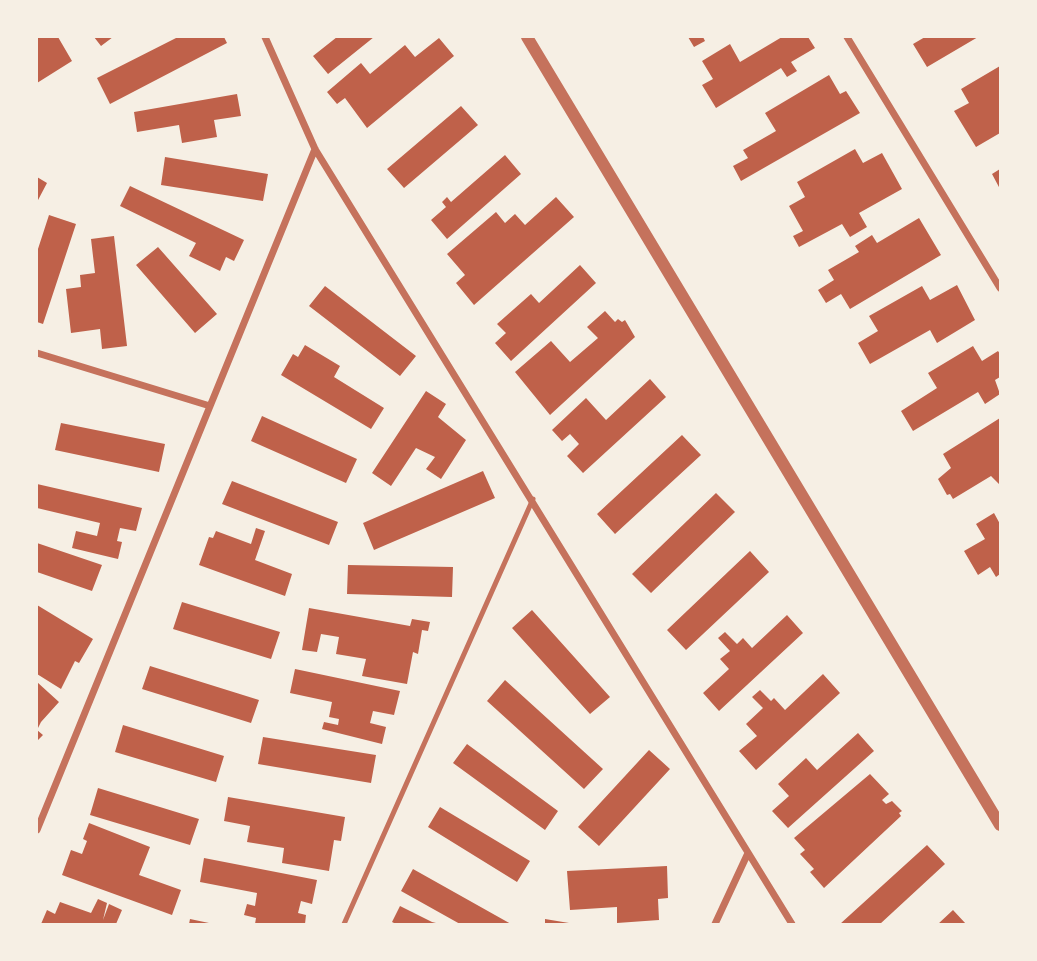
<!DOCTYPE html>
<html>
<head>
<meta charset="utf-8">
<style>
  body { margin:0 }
  #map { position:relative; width:1037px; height:961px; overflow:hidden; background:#f6efe4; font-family:"Public Sans",sans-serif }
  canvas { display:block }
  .frame { position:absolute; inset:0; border:38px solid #f6efe4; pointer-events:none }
</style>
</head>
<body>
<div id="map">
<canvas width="1037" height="961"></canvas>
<div class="frame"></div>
</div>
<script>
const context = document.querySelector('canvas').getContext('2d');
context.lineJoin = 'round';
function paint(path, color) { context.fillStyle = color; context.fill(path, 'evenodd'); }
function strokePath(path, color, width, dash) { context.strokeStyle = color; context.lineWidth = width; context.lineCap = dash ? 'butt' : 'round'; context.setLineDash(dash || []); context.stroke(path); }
const building = new Path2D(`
  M37,37H58L72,61L37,83Z
  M94,37H113L101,46Z
  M178,37H224L227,43L110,104L97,78Z
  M337,37H374L328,74L313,56Z
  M688,37H703L705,41L694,47Z
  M782,37H808L815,48L791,62L797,71L787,77L781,68L716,108L702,85L713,79L702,61L730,44L740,62Z
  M925,37H978L927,67L913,44Z
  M439,38L454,56L367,128L345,98L337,104L327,92L361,63L370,74L405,45L415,57Z
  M1000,66V133L976,147L954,111L969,103L961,89Z
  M829,75L840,94L846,91L860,113L741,181L733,166L748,158L743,150L776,131L765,113Z
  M237,94L241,116L214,120L217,137L182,143L179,125L137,132L134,112Z
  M461,106L478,125L404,188L387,169Z
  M855,149L863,163L882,153L902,189L859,213L867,227L850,237L842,224L799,247L793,236L803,231L789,206L805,197L797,182Z
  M505,155L521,174L447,239L431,220L446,207L442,202L447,197L451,202Z
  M165,157L268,174L263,201L161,185Z
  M1000,169V189L992,174Z
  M37,177L47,183L37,202Z
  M130,186L244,240L234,261L226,257L220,271L189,256L196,243L120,206Z
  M556,197L574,217L474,305L456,283L465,275L447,254L496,212L505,223L515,214L525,225Z
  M49,215L76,224L43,324L37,322V252Z
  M919,218L941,255L850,309L841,294L826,303L818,290L834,280L828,270L859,252L855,246L872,235L877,243Z
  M114,236L127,346L102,349L100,329L71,333L66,289L81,287L80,275L95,273L91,239Z
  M158,247L217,314L195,333L136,265Z
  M580,265L596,283L511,361L495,343L506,333L497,324L531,294L539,303Z
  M957,285L975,320L937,343L930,330L870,364L858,343L878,331L869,316L922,286L930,300Z
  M325,286L416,356L400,376L309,306Z
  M605,311L615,322L618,319L622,322L625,320L635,337L550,415L515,372L551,341L570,362L598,338L587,327Z
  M305,345L340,366L334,377L384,408L371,429L281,375L293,354L298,357Z
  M973,346L982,361L998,351L1000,354V377L995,380L1000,394L985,404L978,392L913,431L901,411L937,388L928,373Z
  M650,379L666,397L583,473L567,456L579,444L570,434L562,441L552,430L586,398L606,420Z
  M426,391L446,404L438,417L466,440L441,479L426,469L435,457L416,448L391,486L372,473Z
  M262,416L357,459L346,483L251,441Z
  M1000,418V485L991,476L953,499L950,494L947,495L938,479L951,468L943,454Z
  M61,423L165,444L159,472L55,450Z
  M682,435L701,455L615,534L597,514Z
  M483,471L495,498L374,550L363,523Z
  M232,481L338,522L329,545L222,504Z
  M37,484L142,508L136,531L120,528L117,541L122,542L118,559L72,548L76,531L97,536L100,523L37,508Z
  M716,493L735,512L651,593L632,574Z
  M994,513L1000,524V574L996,577L990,567L978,575L964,551L985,539L976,524Z
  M256,528L265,531L255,560L292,574L285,596L199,565L209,537L213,538L216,531L251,544Z
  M37,543L102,565L92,591L37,572Z
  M750,551L769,572L686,650L667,630Z
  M348,565L453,567L452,597L347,594Z
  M182,602L280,632L271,659L173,629Z
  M37,605L93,639L79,663L75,661L61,689L37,674Z
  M309,608L410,626L412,619L430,622L428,631L422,630L418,654L413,652L407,684L362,676L366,659L336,654L339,637L321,634L317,652L302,650Z
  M532,610L610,697L590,714L512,628Z
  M787,615L803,633L719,711L703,693L729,669L720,659L730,651L718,638L725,632L737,644L743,638L752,648Z
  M150,666L259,700L251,723L142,689Z
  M295,669L400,691L394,715L373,711L370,723L386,727L382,744L322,729L324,722L338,725L339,719L329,717L332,702L290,693Z
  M823,674L840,693L756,770L739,751L757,736L746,724L763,708L752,697L760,690L771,701L774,698L785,710Z
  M505,680L603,769L584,789L487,701Z
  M37,682L59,702L41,722L37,730L43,735L37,741Z
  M123,725L224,756L216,782L115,752Z
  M858,733L874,751L788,828L772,811L789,796L778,784L806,758L817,770Z
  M263,737L376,755L371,783L258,764Z
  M467,744L558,811L545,830L453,763Z
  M649,750L670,769L599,846L578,827Z
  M870,774L889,794L882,800L886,804L892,801L902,811L899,813L901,816L824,888L810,872L814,869L800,854L805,850L794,838Z
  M98,788L199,819L190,845L90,815Z
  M228,797L345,817L341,841L334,840L329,871L282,863L284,848L247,842L250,826L224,821Z
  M440,807L530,861L517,882L428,827Z
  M89,823L150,847L139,875L181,890L172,915L62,875L71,850L82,854L87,841L83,839Z
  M927,845L945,864L880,924H840Z
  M204,858L317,880L312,904L301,901L298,913L306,915L305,924H255L256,918L244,915L247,904L255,906L257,893L200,882Z
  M667,866L668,898L658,899L659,920L617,923V907L570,910L567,871Z
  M413,869L511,924H460L401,891Z
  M98,899L107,903L103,920L109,904L122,910L116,924H41L47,910L55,914L60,902L91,913Z
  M400,906L432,922L440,924H396L392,922Z
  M953,910L966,924H938Z
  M190,919L209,923V924H189Z
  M545,919L569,923V924H545Z`);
const service = new Path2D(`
  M344,924L533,499`);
const minor = new Path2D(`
  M265,37L315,149L792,924
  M847,37L1000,288
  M37,353L210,406
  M37,830L315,149
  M715,924L748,853`);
const tertiary = new Path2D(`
  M527,37L1000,825`);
paint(building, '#bf614a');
strokePath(service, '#c5725c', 5);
strokePath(minor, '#c5725c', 7);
strokePath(tertiary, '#c5725c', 12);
</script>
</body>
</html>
